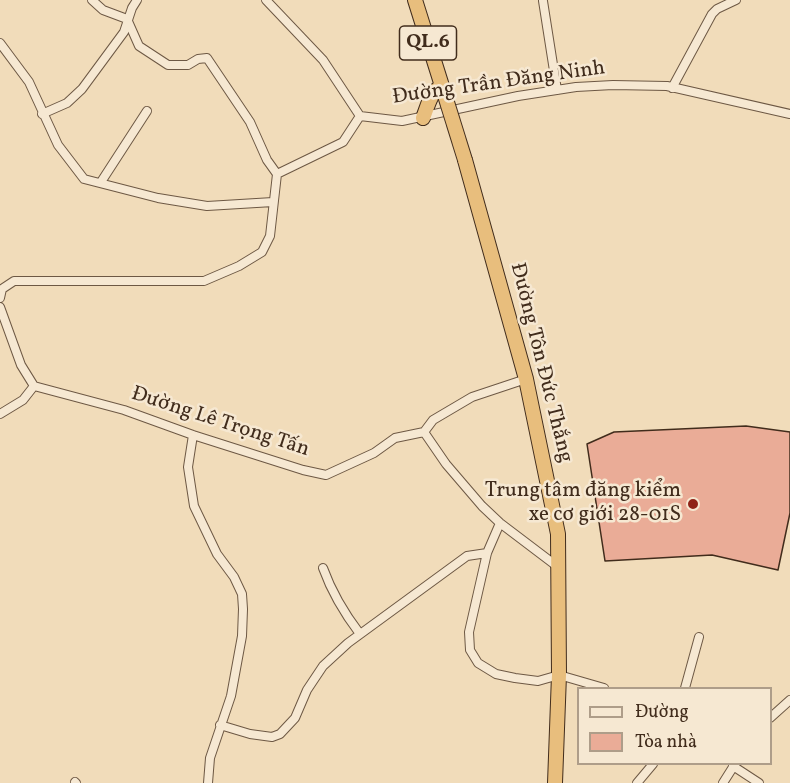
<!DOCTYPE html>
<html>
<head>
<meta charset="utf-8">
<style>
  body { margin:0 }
  #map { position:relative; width:790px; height:783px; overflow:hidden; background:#f1dcba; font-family:Vollkorn,serif }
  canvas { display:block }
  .legend { position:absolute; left:577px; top:687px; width:195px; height:78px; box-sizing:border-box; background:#f6e8d2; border:2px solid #ae9d89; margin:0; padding:8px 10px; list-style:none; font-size:18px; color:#412c1c }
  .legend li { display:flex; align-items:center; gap:12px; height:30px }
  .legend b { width:30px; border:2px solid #ae9d89 }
</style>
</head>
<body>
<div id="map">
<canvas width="790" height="783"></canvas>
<ul class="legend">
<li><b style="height:8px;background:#f6e8d2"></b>Đường</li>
<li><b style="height:16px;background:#eaac97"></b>Tòa nhà</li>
</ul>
</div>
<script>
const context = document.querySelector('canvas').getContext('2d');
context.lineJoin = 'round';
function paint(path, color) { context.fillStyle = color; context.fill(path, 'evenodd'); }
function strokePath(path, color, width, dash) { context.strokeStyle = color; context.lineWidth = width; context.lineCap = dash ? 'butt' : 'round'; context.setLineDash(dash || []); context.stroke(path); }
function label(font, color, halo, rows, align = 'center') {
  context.font = font + ' Vollkorn,serif'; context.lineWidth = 5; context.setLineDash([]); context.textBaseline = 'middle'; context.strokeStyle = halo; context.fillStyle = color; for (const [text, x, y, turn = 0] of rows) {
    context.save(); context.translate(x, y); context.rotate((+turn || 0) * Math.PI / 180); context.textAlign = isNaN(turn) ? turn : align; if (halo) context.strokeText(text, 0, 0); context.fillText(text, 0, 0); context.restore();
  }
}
const building = new Path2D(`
  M746,426L790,432V513L778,570L712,555L605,561L587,444L614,432Z`);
const minor = new Path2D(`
  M92,0L103,10L127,19L139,46L168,65H188L198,59L207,58L250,122L267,160L277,174
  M266,0L323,60L360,116L402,121L518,96L576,87L613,85L667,86L790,114
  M543,1L557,90
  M0,43L29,82L58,145L84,179L158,198L207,206L273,202
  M672,88L712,14L717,9L736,0
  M42,114L67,103L82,89L124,32L132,8L137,0
  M101,182L147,111
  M0,298L2,289L14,281H204L239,266L262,252L270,236L277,174L343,142L360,116
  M0,307L21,365L34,386
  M0,414L23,400L34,386L124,410L193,435L303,470L326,475L374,453L395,438L424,432L433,420L472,397L526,379
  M424,432L446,464L482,506L500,523L558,567
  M193,435L188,467L194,506L217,554L234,577L242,594L243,609L242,636L231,696L210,758L208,783
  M500,523L487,553L469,632L470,650L478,663L496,674L515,678L538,681L559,675L604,688
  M323,568C332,593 344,613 360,634
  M685,688L699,637
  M770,718L790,700
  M220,725L250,734L272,737L280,734L295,718L307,690L323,666L348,643L467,556L487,553
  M733,766L759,783
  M75,782L76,783
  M637,783L653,764
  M723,783L735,764`);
const trunk = new Path2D(`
  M415,0L442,86C430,92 428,106 423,118
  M465,160L526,379L558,534L559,675L555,783`);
const trunkBridge = new Path2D(`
  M442,86L465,160`);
const markers = [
  [693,504,6,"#8f2418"]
];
const shields = [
  [428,43,57]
];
const shieldNames = [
  ["QL.6",428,43]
];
const streetNames = [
  ["Đường Trần Đăng Ninh",499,84,-8],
  ["Đường Tôn Đức Thắng",540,363,76],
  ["Đường Lê Trọng Tấn",220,423,18]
];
const poiNames = [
  ["Trung tâm đăng kiểm",681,492],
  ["xe cơ giới 28-01S",681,516]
];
paint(building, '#eaac97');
strokePath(building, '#412c1c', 1.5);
strokePath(minor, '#6d5844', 10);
strokePath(trunk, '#412c1c', 16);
strokePath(minor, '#f6e8d2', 8);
strokePath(trunk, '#e8be7d', 14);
strokePath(trunkBridge, '#412c1c', 16, []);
strokePath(trunkBridge, '#e8be7d', 14);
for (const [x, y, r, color] of markers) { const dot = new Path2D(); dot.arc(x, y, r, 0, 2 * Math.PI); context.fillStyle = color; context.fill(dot); strokePath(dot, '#f6e8d2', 2); }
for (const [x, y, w] of shields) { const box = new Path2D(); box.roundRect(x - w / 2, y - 17, w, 34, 4.5); context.fillStyle = '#f6e8d2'; context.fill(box); strokePath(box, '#412c1c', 1.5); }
label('bold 20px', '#412c1c', null, shieldNames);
label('21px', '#412c1c', '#f6e8d2', streetNames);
label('21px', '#412c1c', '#f6e8d2', poiNames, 'right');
</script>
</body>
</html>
